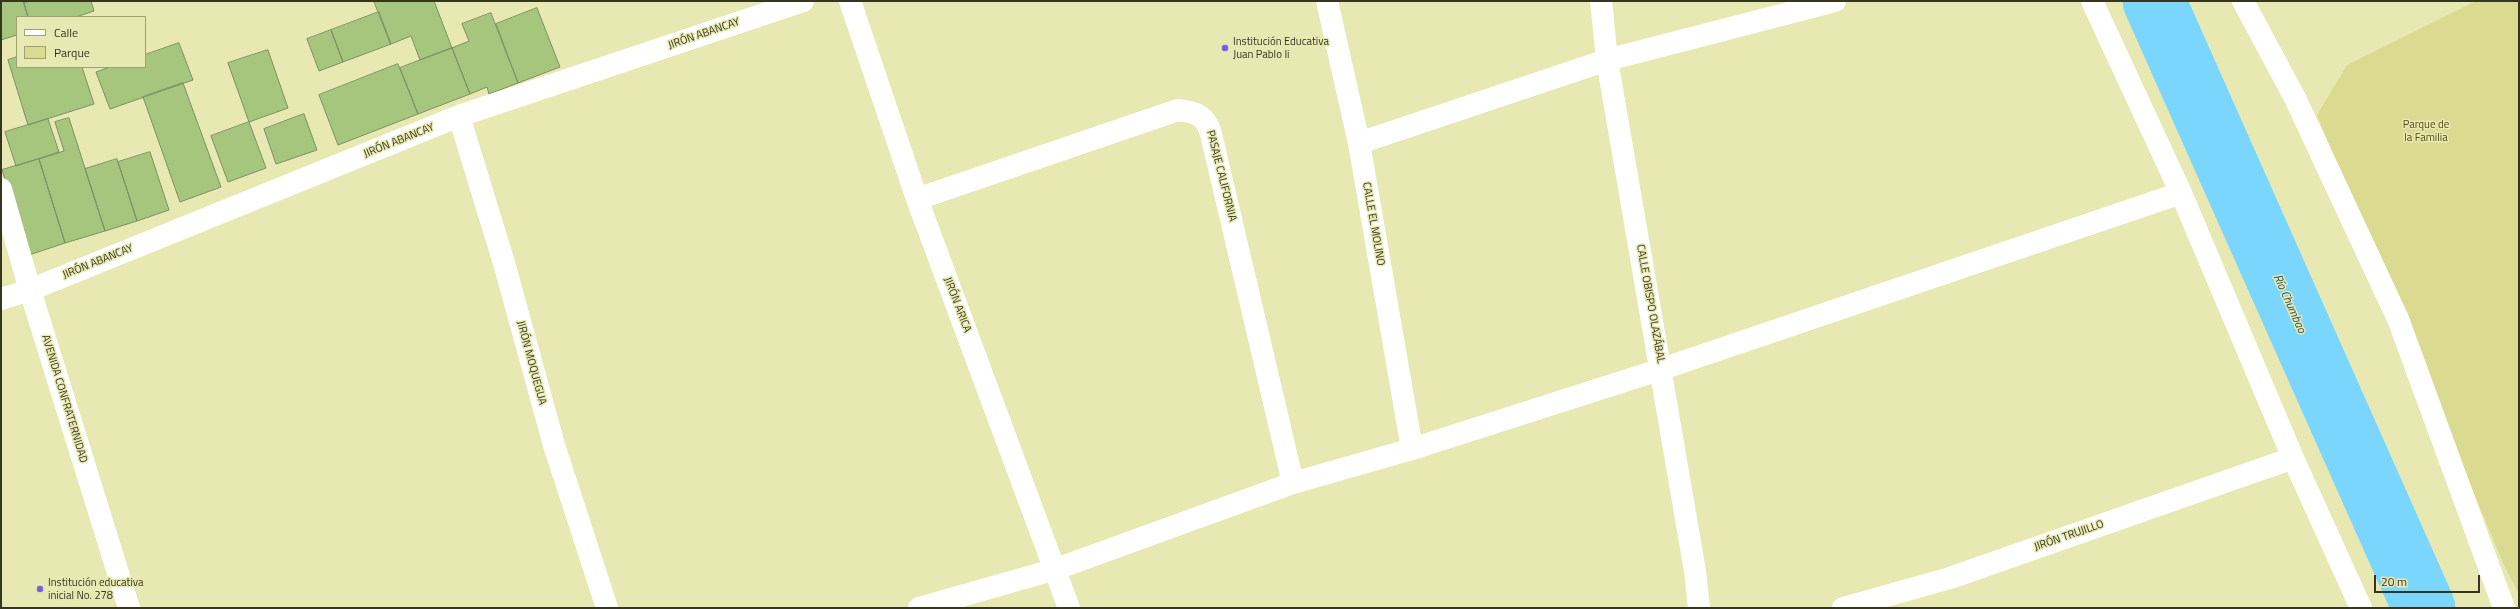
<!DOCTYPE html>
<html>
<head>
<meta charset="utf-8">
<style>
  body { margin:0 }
  #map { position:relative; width:2520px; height:609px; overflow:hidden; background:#e8e8b2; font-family:"Titillium Web",sans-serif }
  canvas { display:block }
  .frame { position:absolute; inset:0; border:2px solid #363620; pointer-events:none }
  .legend { position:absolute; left:16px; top:16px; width:130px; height:52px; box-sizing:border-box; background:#e8e8b2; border:1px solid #a1a178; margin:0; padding:5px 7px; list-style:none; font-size:12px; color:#363620 }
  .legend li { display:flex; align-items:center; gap:8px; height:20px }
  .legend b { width:20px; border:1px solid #a1a178 }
  .scale { position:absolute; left:2374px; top:575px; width:106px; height:18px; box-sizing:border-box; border:2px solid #363620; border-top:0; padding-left:5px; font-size:12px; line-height:14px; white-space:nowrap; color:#363620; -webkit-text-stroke:3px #e8e8b2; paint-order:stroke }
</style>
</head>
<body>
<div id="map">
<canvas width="2520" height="609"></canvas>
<div class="frame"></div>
<ul class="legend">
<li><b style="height:5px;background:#fff"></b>Calle</li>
<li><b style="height:11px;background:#dbda91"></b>Parque</li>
</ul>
<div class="scale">20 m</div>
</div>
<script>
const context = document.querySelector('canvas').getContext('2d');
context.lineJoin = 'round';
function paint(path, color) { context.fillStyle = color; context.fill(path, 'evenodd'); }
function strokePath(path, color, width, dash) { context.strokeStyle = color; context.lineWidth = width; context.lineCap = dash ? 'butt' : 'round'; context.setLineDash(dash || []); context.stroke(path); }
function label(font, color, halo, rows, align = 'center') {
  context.font = font + ' "Titillium Web",sans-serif'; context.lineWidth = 3; context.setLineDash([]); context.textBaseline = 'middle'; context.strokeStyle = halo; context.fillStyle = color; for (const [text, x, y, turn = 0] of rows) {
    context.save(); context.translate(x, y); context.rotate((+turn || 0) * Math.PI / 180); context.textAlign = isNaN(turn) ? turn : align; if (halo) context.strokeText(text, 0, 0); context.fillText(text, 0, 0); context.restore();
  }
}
const green = new Path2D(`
  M2476,1H2519V594L2503,563L2317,115L2347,65Z`);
const river = new Path2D(`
  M2154,1L2424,608`);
const building = new Path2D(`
  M1,1H23L28,17H17V35L1,40Z
  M32,1H91L94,11L76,17H28L24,3Z
  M374,1H434L452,48L420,60L411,36L391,44Z
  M537,8L560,67L518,83L496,24Z
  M379,12L391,44L343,62L331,30Z
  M491,13L518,83L489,94L487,87L470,94L452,48L469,41L462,24Z
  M331,30L343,62L319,71L307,39Z
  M179,43L193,80L110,109L96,72L110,67H145V55Z
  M452,48L470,94L418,114L400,68Z
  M268,50L288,108L249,122L228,63Z
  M17,57V67H82L94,104L28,125L8,60Z
  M398,64L418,114L338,145L319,95Z
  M183,83L221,187L180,202L143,97Z
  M304,114L317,150L276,164L264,129Z
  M69,118L105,231L65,243L39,159L64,151L55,122Z
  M48,119L59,152L16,166L5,132Z
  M249,122L266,168L228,182L211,136Z
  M150,152L169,210L137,221L118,162Z
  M39,159L65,243L29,255L2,170Z
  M117,159L137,221L105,231L85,169Z`);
const minor = new Path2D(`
  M850,1L917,199L1069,608
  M1327,1L1359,143L1412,449
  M1601,1L1607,60L1695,571L1699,608
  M2092,1L2181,193L2293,458L2361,608
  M2243,1L2295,98L2398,319L2504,608
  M459,116L504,263L554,445L607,608
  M1359,143L1607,60L1835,1
  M917,199L1178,110C1197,112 1206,116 1211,134L1293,483
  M1,299L30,290L459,116L803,1
  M919,608L1056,569L1293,483L1412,449L1662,369L2181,193
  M1843,608L1950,578L2293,458`);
const major = new Path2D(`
  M1,189L30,290L129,608`);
const markers = [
  [1225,48,4,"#7862dc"],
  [40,589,4,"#7862dc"]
];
const streetNames = [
  ["JIRÓN ABANCAY",704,34,-19],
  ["JIRÓN ABANCAY",399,141,-22],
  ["PASAJE CALIFORNIA",1221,176,76],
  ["CALLE EL MOLINO",1373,224,80],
  ["JIRÓN ABANCAY",98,262,-22],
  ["CALLE OBISPO OLAZÁBAL",1650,304,80],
  ["JIRÓN ARICA",957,305,69],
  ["JIRÓN MOQUEGUA",531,363,75],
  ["AVENIDA CONFRATERNIDAD",64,399,73],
  ["JIRÓN TRUJILLO",2069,536,-19]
];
const poiNames = [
  ["Institución Educativa",1233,42],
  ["Juan Pablo Ii",1233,55],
  ["Institución educativa",48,583],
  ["inicial No. 278",48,596]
];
const parkNames = [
  ["Parque de",2426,125],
  ["la Familia",2426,138]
];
const waterNames = [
  ["Río Chumbao",2289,304,66]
];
paint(green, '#dbda91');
strokePath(river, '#7bd6fd', 63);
paint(building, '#a6c57d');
strokePath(building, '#7c9163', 1);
strokePath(minor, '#fff', 22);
strokePath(major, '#fff', 22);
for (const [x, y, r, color] of markers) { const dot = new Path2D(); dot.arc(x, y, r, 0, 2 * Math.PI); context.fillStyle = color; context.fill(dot); strokePath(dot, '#e8e8b2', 1.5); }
label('11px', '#363620', '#e8e8b2', streetNames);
label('11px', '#363620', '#e8e8b2', poiNames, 'left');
label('11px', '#4f4d10', '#e8e8b2', parkNames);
label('italic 12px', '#234b5c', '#e8e8b2', waterNames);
</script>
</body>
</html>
